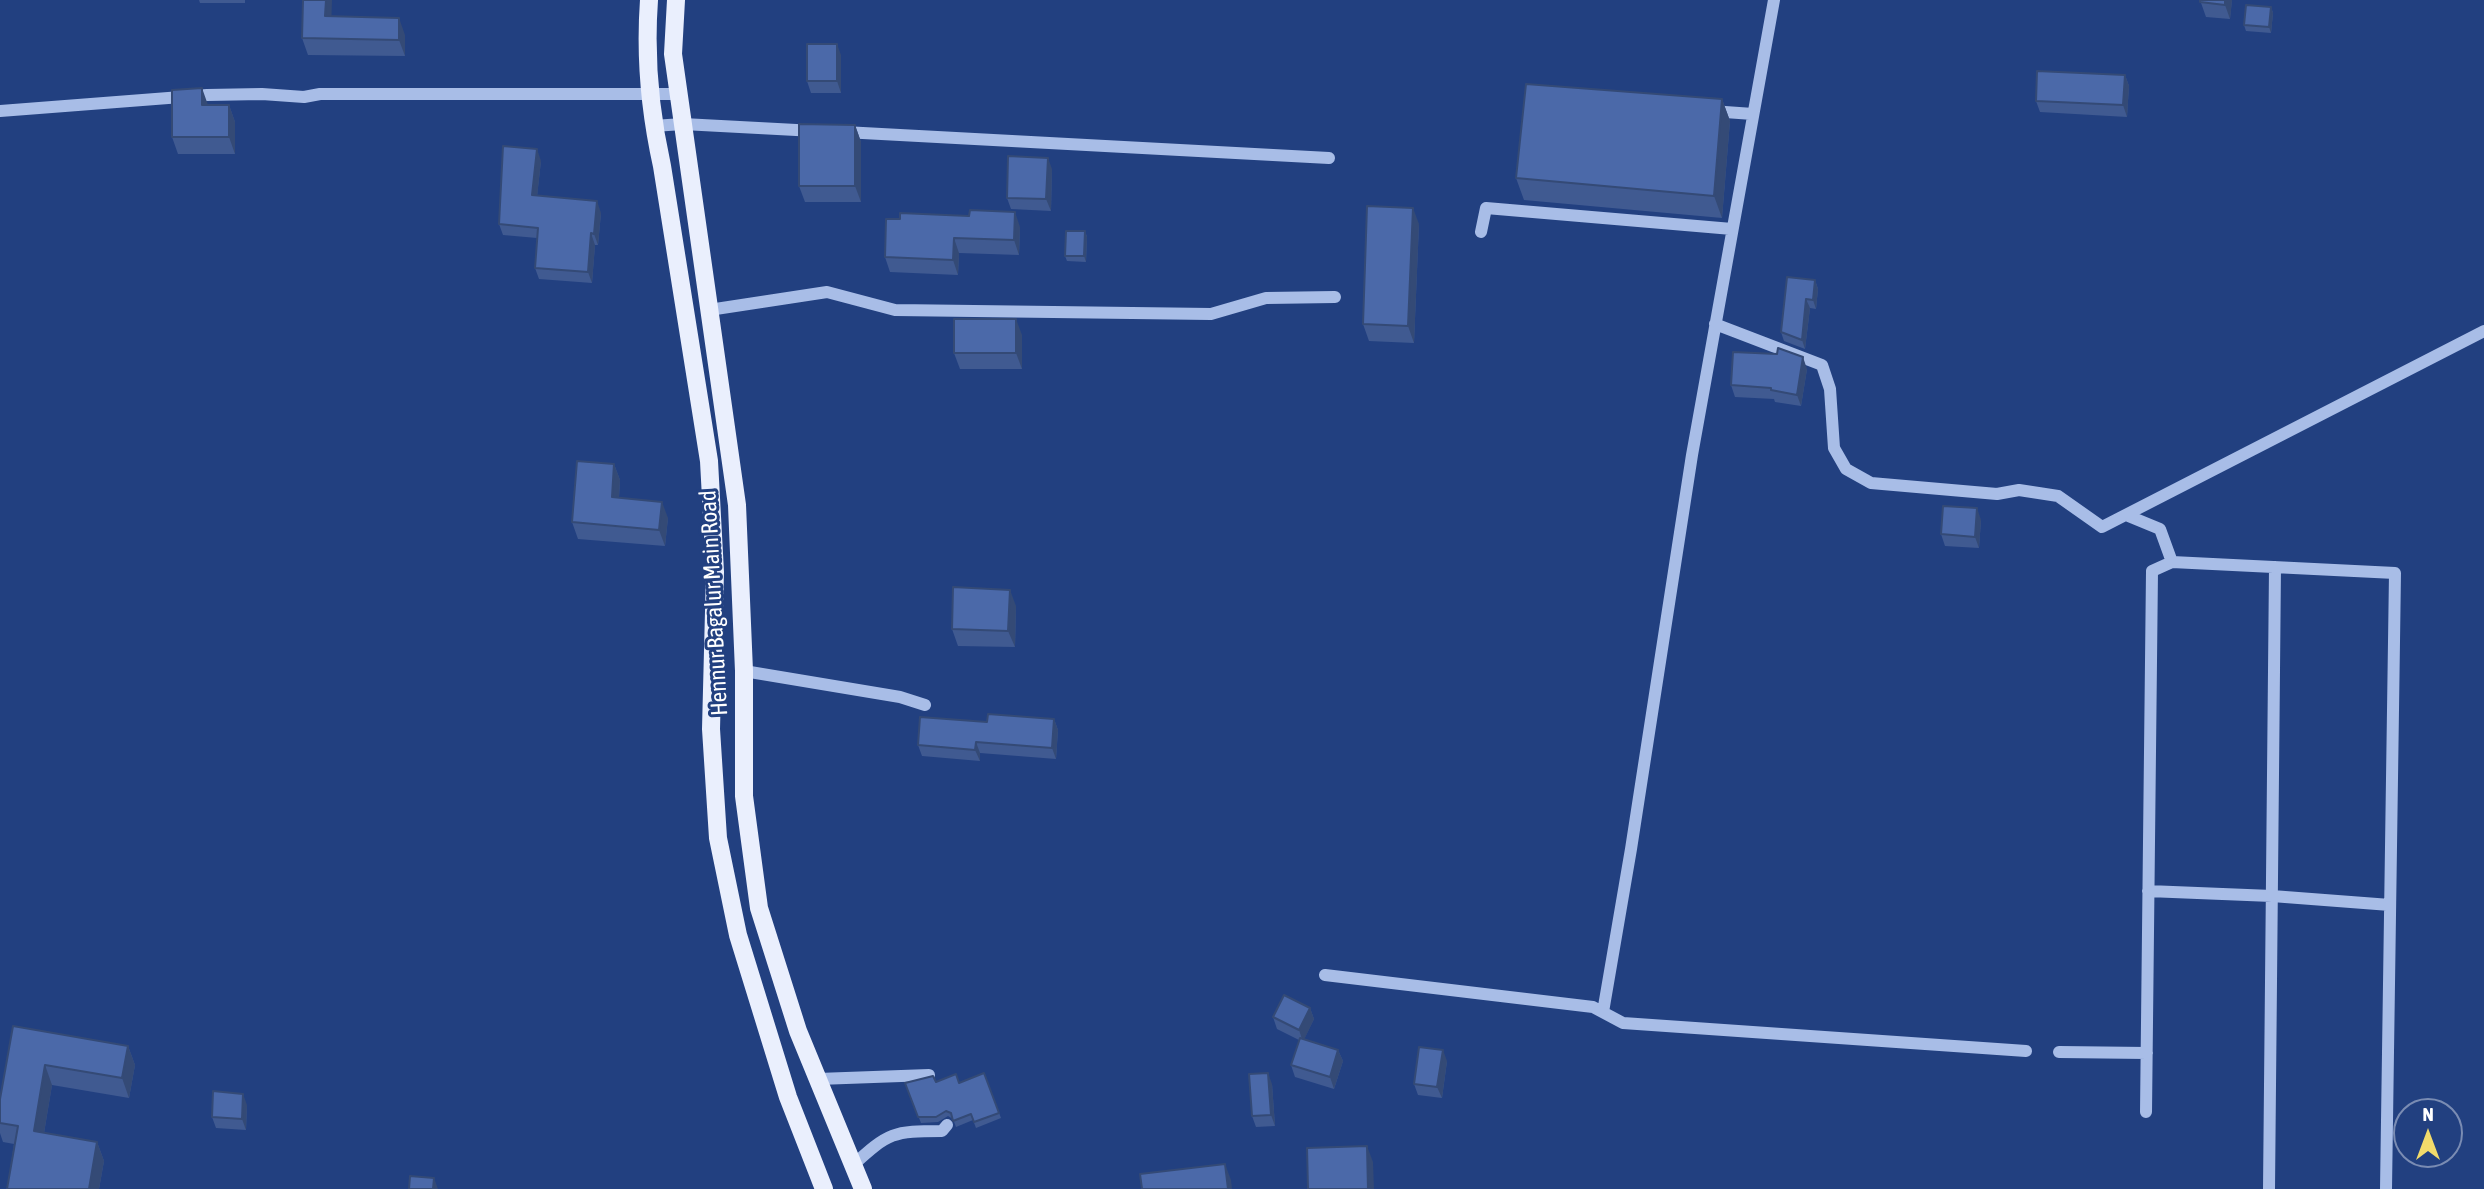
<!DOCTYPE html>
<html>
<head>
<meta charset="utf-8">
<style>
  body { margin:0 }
  #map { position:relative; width:2484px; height:1189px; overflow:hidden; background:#224080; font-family:"Asap Condensed",sans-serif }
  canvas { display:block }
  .north { position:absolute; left:2393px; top:1098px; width:70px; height:70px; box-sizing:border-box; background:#224080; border:2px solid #7a8cb3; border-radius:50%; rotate:0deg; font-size:19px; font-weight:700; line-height:28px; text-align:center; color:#fff }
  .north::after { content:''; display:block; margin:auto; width:24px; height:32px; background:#f2db6b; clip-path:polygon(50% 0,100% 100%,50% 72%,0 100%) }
</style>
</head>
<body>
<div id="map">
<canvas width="2484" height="1189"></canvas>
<div class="north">N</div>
</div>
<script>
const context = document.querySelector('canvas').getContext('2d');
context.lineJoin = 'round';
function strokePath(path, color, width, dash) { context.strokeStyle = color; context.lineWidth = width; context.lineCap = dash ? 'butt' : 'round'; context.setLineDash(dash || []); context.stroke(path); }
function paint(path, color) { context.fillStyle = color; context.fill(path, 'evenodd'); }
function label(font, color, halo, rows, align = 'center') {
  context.font = font + ' "Asap Condensed",sans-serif'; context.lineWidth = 6; context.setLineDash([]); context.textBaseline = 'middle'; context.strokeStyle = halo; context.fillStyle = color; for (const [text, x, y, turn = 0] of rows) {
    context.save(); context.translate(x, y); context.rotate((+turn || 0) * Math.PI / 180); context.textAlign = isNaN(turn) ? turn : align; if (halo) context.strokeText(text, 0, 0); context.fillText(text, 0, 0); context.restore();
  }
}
const minor = new Path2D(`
  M0,111L207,95L262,94L304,97L320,94H679
  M1711,111L1753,114
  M653,126L683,124L815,131
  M844,132L1329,158
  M1481,232L1486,208L1732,229
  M709,310L827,292L895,310L1211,314L1266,298L1335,297
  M1715,324L1822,365L1830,389L1834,448L1846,469L1871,483L1997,494L2019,490L2058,496L2102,527L2484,331
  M2126,515L2160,529L2172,562L2152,571L2146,1112
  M2172,562L2395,573L2386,1189
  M744,671L900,697L925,705
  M2148,891L2272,896L2390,905
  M1325,975L1593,1007L1623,1023L2026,1051
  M1603,1012L1631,849L1692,455L1774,0
  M2059,1052L2147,1053
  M818,1079L929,1075
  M852,1166C889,1132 893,1131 942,1131L947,1125
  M2269,1189L2275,567`);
const major = new Path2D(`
  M649,0C645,55 650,112 662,166L709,461L715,572L711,729L718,838L738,935L788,1097L824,1189
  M676,0L673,54L737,505L744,671V796L759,908L798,1031L863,1189`);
const wall = new Path2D(`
  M199,0H245V3H200Z
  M2200,0H2232L2230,19L2206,17Z
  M2271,7L2273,13L2271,33L2246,31L2244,25Z
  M332,17L405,35V56L308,55L302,38Z
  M841,55V93H811L807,81Z
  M2125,75L2129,86L2127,117L2040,112L2036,101Z
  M1722,99L1730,121L1722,218L1524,200L1516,178Z
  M208,105H229L235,122V154H178L172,137Z
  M855,125L861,142V202H805L799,186Z
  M541,161L537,196L601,213L598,245H595L592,283L539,279L535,268L537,238L503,235L499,224Z
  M1052,169L1051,211L1011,209L1007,198Z
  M886,219L1020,227L1019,255L959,253L958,275L890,272L885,257Z
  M1419,224L1414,343L1369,341L1363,324Z
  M1085,231L1087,237L1086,262L1067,261L1065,256Z
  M1815,280L1818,289L1816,309L1810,308L1805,349L1784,341L1781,332Z
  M1022,335V369H960L954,353Z
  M1807,369L1801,406L1775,402L1774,399L1735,397L1731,385Z
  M614,464L620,480L619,498L668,518L665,546L578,539L572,522Z
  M1981,520L1979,548L1945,546L1941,534Z
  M1016,606L1015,647L958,646L952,629Z
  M1054,719L1058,730L1056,759L980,753V761L922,756L918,745L987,722Z
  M1310,1008L1314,1019L1304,1039L1338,1050L1343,1061L1334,1089L1295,1077L1291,1065L1299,1040L1277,1029L1273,1017Z
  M13,1026L128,1046L135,1065L129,1098L52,1085L44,1133L97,1142L104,1161L99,1189H7L14,1144L3,1142L0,1133V1099Z
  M1447,1061L1442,1098L1418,1095L1414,1084Z
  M984,1073L1001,1118L976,1128L973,1120L956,1127L953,1119L948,1116L938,1122L921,1123L905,1083H959Z
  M1272,1084L1275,1126L1256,1127L1252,1116Z
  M247,1105L246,1130L216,1128L212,1117Z`);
const shadedWall = new Path2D(`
  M326,0H332L331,33L325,16Z
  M2225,0H2232L2230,19L2225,5Z
  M2271,7L2273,13L2271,33L2269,27Z
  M399,18L405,35V56L399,40Z
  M837,44L841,55V93L837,81Z
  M2125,75L2129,86L2127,117L2123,105Z
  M202,88L208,105V122L202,105Z
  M1722,99L1730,121L1722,218L1714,196Z
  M229,105L235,122V154L229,137Z
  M855,125L861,142V202L855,186Z
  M537,149L541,161L536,206L532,195Z
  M1048,158L1052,169L1051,211L1046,199Z
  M597,201L601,213L598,245L594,234Z
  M1413,208L1419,224L1414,343L1408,326Z
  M1015,212L1020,227L1019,255L1014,240Z
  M1085,231L1087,237L1086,262L1084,256Z
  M591,233L595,245L592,283L588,272Z
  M954,238L959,253L958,275L953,260Z
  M1815,280L1818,289L1816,309L1813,300Z
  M1806,299L1810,308L1805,349L1802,340Z
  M1016,319L1022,335V369L1016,353Z
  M1803,357L1807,369L1801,406L1797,395Z
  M614,464L620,480L618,514L612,497Z
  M662,502L668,518L665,546L659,530Z
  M1977,508L1981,520L1979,548L1975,537Z
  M1010,590L1016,606L1015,647L1008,631Z
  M1054,719L1058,730L1056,759L1052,748Z
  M976,742L980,753V761L975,750Z
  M1310,1008L1314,1019L1303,1042L1299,1030Z
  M128,1046L135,1065L129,1098L122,1078Z
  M1338,1050L1343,1061L1334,1089L1330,1077Z
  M1443,1050L1447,1061L1442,1098L1437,1087Z
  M45,1065L52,1085L41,1151L34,1131Z
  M1268,1073L1272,1084L1275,1126L1271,1115Z
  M243,1094L247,1105L246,1130L242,1119Z
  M97,1142L104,1161L99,1189H89Z
  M1367,1146L1373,1162L1374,1189H1368Z
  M1225,1164L1231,1180L1232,1189H1228Z
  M434,1178L438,1189H433Z`);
const building = new Path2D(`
  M303,0H326L325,16L399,18V40L302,38Z
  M2200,0H2225V5L2200,2Z
  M2246,5L2271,7L2269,27L2244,25Z
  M807,44H837V81H807Z
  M2037,71L2125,75L2123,105L2036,101Z
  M1526,84L1722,99L1714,196L1516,178Z
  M202,88V105H229V137H172V90Z
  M799,124L855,125V186H799Z
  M503,146L537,149L532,195L597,201L594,234L591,233L588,272L535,268L538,228L499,224Z
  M1008,156L1048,158L1046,199L1007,198Z
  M1367,206L1413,208L1408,326L1363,324Z
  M970,210L1015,212L1014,240L954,238L953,260L885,257L886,219H900V213L969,216Z
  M1066,231H1085L1084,256H1065Z
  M1787,277L1815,280L1813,300L1806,299L1802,340L1781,332Z
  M954,319H1016V353H954Z
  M1778,348L1803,357L1797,395L1771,390V388L1731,385L1733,352L1777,354Z
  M577,461L614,464L612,497L662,502L659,530L572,522Z
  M1943,506L1977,508L1975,537L1941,534Z
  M953,587L1010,590L1008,631L952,629Z
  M988,714L1054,719L1052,748L976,742L975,750L918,745L920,717L987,722Z
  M1284,995L1310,1008L1299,1030L1273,1017Z
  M13,1026L128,1046L122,1078L45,1065L34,1131L97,1142L89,1189H7L18,1126L0,1123V1099Z
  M1300,1038L1338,1050L1330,1077L1291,1065Z
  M1419,1047L1443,1050L1437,1087L1414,1084Z
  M984,1073L999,1113L974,1122L971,1114L953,1121L951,1113L946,1111L936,1117H918L905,1083L933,1076L936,1082L956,1074L959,1083Z
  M1268,1073L1271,1115L1252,1116L1249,1074Z
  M213,1091L243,1094L242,1119L212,1117Z
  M1367,1146L1368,1189H1308L1307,1148Z
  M1225,1164L1228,1189H1142L1140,1174Z
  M410,1176L434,1178L433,1189H409Z`);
const streetNames = [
  ["Hennur Bagalur Main Road",714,603,-93]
];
strokePath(minor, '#a8bde7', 12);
strokePath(major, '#eaeffd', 18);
paint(wall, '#405a91');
paint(shadedWall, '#344a76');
paint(building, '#4b69a9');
strokePath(building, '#344a76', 2);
label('23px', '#fff', '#224080', streetNames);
</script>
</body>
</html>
